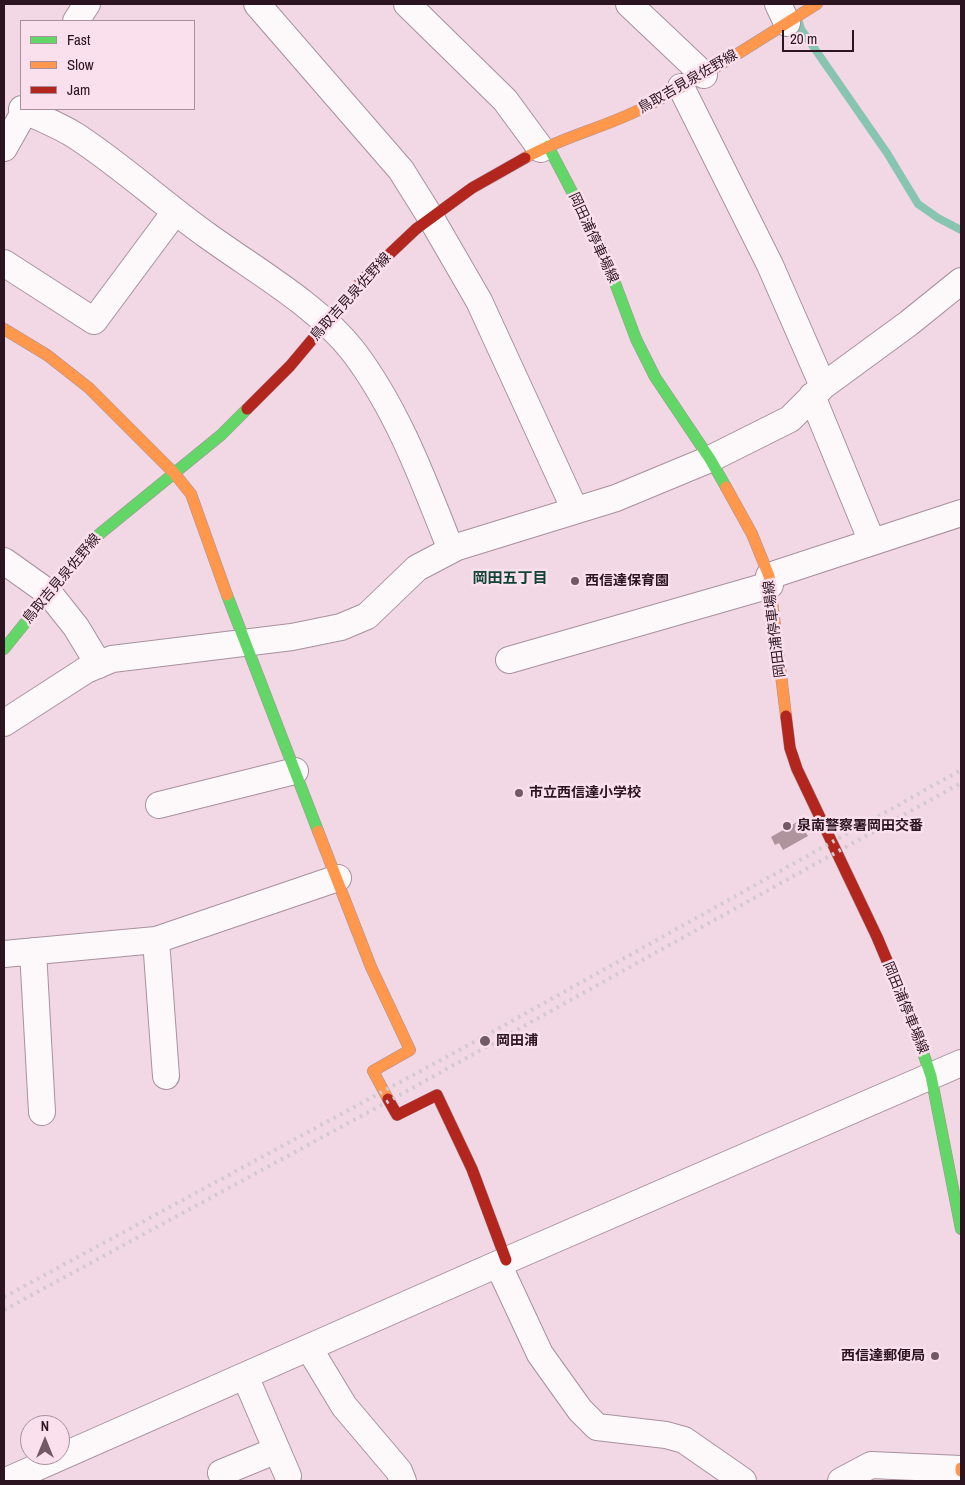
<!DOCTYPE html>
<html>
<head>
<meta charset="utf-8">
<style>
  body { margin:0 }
  #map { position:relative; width:965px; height:1485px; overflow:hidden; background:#f2d7e4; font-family:"Archivo Narrow",sans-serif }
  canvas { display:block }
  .frame { position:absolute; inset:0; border:5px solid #2c1521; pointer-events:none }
  .legend { position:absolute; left:20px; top:20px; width:175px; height:90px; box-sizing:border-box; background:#fae0ec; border:1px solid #a88f9b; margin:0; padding:6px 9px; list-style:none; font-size:15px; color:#2c1521 }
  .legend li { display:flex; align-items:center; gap:10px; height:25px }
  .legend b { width:25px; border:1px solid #a88f9b }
  .north { position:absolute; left:20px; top:1415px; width:50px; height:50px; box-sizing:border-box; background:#fae0ec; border:1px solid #a88f9b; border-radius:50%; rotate:0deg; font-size:14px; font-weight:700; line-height:20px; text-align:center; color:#2c1521 }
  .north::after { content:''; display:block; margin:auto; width:18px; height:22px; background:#715965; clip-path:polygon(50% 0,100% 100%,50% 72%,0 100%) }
  .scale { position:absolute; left:782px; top:30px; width:72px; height:22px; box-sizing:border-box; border:2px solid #2c1521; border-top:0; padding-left:6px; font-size:15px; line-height:18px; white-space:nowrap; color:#2c1521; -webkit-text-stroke:4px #fae0ec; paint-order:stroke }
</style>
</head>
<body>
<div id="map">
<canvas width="965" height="1485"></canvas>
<div class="frame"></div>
<ul class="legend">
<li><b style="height:6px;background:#63d668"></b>Fast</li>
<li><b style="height:6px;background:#ff974d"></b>Slow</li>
<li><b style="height:6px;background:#b3261e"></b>Jam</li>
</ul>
<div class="north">N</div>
<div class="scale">20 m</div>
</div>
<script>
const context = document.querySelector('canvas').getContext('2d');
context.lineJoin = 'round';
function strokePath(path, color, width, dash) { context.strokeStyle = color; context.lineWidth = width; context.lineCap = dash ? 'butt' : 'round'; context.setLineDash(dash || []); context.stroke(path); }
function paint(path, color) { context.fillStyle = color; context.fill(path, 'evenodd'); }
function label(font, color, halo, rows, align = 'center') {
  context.font = font + ' "Archivo Narrow","Noto Sans JP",sans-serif'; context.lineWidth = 5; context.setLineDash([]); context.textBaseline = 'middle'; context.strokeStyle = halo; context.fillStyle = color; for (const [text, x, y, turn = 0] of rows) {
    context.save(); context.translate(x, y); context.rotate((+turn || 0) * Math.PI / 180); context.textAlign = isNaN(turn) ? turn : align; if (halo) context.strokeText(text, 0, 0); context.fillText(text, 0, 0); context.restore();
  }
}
const stream = new Path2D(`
  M799,22L801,29L887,153L918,204L938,218L961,230`);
const building = new Path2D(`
  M799,821L808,836L783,850L779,843L775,845L771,837Z`);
const street = new Path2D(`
  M257,4L401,170L431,218L479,301L575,510
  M407,4L505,100L541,149
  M629,4L704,75
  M778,4L787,23
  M76,21L87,4
  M681,87L770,265L823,386
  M22,109C39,118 59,125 76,136C122,166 163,204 208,236C255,270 318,306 353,351C398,410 424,482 451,550
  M4,148L26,109
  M4,263L94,321L175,212
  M812,396L872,542
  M4,561L49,593L76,627L99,665
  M769,576L961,513
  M509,660L770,585
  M4,723L86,670L112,659L292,637L341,627L367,616L417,568L457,547L616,498L710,459L790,419L823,386L909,323L961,281
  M159,805L295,771
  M156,940L166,1076
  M33,951L42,1112
  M4,954L156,940L338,878
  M498,1264L540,1354L580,1410L597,1427L666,1435L684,1440L743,1481
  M309,1348L344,1406L399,1471L403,1481
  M245,1376L288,1476
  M221,1473L277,1450
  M6,1481L498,1264L961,1063
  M841,1481L871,1465L961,1469`);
const fast = new Path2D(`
  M548,146L603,251L636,339L655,377L710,459L726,487
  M227,595L318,831
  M4,649L91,541L221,435L247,409
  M912,1020L931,1076L961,1229`);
const slow = new Path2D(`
  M525,158C562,137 603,128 641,109C702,78 759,40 817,4
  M4,329L47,355L89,388L174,473L191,494L227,595
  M726,487L752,534L769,576L786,716
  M318,831L371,967L410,1050L373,1071L388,1099
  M961,1468V1471`);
const jam = new Path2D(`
  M247,409L290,366L363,279L416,229L472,188L525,158
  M786,716L790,748L797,769L877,937L912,1020
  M388,1099L397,1115L437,1095L472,1169L506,1260`);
const rail = new Path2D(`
  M4,1297L485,1036L961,770
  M4,1310L389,1101L961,783`);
const markers = [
  [575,581,5,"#715965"],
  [519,793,5,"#715965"],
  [787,826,5,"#715965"],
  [485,1041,6,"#715965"],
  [935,1356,5,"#715965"]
];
const streetNames = [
  ["鳥取吉見泉佐野線",688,82,-30],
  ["岡田浦停車場線",593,238,65],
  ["鳥取吉見泉佐野線",351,297,-48],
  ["鳥取吉見泉佐野線",62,579,-50],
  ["岡田浦停車場線",775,629,-97],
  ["岡田浦停車場線",905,1008,68]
];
const poiNames = [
  ["西信達保育園",585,581],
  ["市立西信達小学校",529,793],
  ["泉南警察署岡田交番",797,826],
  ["岡田浦",496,1041],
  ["西信達郵便局",925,1356,"right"]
];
const neighbourhoodNames = [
  ["岡田五丁目",510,579]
];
strokePath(stream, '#88c5b1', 8);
paint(building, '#af949d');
strokePath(street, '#a7919c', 28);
strokePath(fast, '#a7919c', 12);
strokePath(slow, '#a7919c', 12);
strokePath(jam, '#a7919c', 12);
strokePath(street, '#fdf9fb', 26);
strokePath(fast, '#63d668', 11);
strokePath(slow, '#ff974d', 11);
strokePath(jam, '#b3261e', 11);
strokePath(rail, '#d2cace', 4, [2.5, 5]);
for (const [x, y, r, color] of markers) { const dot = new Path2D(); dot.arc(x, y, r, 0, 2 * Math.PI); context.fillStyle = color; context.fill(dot); strokePath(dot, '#fae0ec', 2); }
label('14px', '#2c1521', '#fae0ec', streetNames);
label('bold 14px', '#2c1521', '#fae0ec', poiNames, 'left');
label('bold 15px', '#114334', '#fae0ec', neighbourhoodNames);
</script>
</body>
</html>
